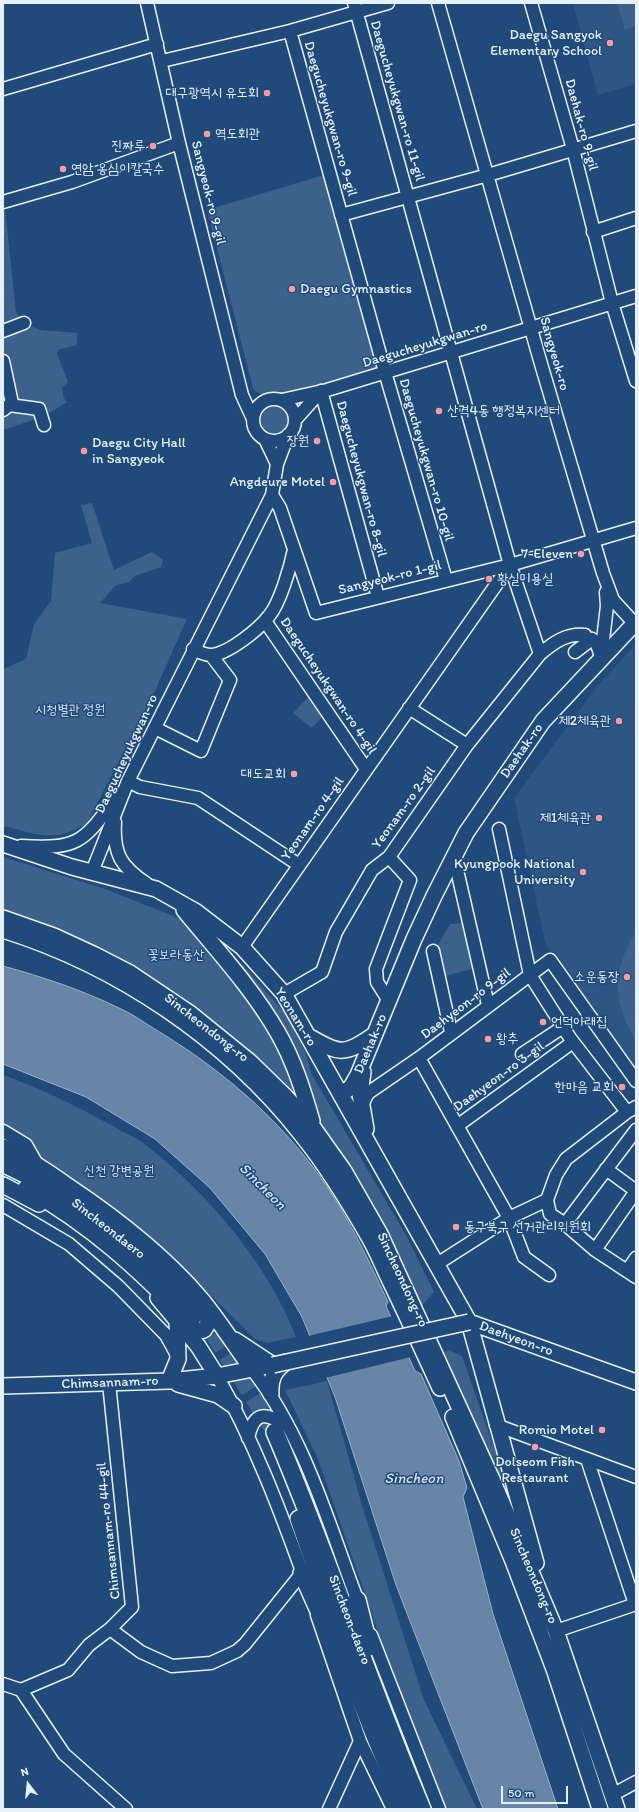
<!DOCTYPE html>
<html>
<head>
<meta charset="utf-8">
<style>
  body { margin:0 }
  #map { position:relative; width:639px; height:1812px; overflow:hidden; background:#1f4a7a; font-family:Itim,sans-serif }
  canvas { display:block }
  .frame { position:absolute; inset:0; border:4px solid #e8f1f8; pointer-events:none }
  .north { position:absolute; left:8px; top:1764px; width:40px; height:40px; -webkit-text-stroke:3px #1f4a7a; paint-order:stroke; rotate:344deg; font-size:11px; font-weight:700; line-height:16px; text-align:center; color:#e8f1f8 }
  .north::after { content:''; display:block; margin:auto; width:14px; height:18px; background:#e8f1f8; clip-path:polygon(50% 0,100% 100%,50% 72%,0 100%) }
  .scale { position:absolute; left:501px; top:1786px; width:67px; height:18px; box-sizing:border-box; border:2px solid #e8f1f8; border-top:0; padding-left:5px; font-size:12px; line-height:14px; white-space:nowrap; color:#e8f1f8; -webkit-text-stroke:3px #1f4a7a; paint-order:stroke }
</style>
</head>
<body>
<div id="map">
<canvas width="639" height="1812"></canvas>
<div class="frame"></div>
<div class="north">N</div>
<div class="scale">50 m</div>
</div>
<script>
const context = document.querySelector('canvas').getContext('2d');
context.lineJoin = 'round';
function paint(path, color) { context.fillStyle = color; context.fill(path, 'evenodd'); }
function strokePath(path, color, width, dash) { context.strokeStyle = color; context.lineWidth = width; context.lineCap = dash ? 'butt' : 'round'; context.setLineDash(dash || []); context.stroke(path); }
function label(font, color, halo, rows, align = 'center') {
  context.font = font + ' Itim,"Poor Story",sans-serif'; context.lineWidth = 3; context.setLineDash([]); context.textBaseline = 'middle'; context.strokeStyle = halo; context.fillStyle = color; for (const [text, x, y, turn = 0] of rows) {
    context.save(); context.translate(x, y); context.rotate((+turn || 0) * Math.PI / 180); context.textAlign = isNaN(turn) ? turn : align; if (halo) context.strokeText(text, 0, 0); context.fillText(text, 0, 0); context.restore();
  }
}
const built = new Path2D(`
  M573,3H636V84L598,95Z
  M636,644V1073L546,946L514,798L599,684Z`);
const green = new Path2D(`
  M617,3H636V26L625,30Z
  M324,175L379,369C360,375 263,409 253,388L207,210Z
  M5,209L16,312L25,324L40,330L77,333V345L58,350L57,354L68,382L62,388L63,397L67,402L45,416L3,430V210Z
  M257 419a17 17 0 1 1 34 0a17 17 0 1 1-34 0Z
  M92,503L114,570L152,552L163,560L161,567L135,576L129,582L116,585L100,603L187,619L155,691L87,823C54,844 38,834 3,826V669L26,659L34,624L51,601L55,553L92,543L81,505Z
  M311,694L325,714L312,728L293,713Z
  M3,857L105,889L191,923L244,966L285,1013L306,1054L311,1073L407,1237L434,1292L421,1307L354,1180L140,972L97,948L72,937L3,915Z
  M464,923L475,968L442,977L435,950L450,924Z
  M636,932V1042C613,1000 610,974 636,932Z
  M3,1075C43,1089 81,1108 118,1129C126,1134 135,1137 142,1142C205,1190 268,1263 296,1337L267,1343L255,1339L183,1268L111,1209L3,1141Z
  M449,1350L462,1356L531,1554L441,1353Z
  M327,1381L361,1502L424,1700L477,1809H446L403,1703L318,1459L285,1390Z`);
const water = new Path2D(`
  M3,966C43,977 82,990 119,1008C131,1013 142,1021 153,1028C210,1062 264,1105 306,1158C341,1201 365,1252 388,1302L386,1306L415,1371L421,1374L459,1461L467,1488L463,1497L493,1614L558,1809H483L396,1585L335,1397L302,1317L265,1254L210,1188L155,1139L86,1097L3,1064Z`);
const pier = new Path2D(`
  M393,1316L411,1357L325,1378L308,1336Z`);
const highwayTunnel = new Path2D(`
  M200,1313L275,1432`);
const minor = new Path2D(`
  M147,3L179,143L242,395L253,419
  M438,3L541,364L603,573L613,600L634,623
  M531,3L573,149L612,303L636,381
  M290,31L385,372L446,580
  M162,61L290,31L388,3
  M3,89L157,44
  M3,202L72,182L179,143
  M341,215L488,175L636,131
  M593,232L636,218
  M3,331L24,323
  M3,361L12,403L3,410
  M321,391L378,597
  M253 420a21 21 0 1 1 42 0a21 21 0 1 1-42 0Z
  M282,400L327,390L636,296
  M9,405L39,409L44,425
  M295,420L321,391
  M265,439L277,464
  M272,495L280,508L316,613L510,565L636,528
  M265,621L366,769
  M193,649C199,652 204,655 211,655C228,654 258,630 269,616C280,603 290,568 294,550
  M575,652L592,639L596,642L601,656
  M540,654C553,643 566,633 585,635
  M601,657L607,606L606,592
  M409,708L467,745
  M155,728L201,751L230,680L211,655
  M128,781L140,787L198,798L299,865
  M115,822C113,854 121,867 147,884
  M499,829L530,975L570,1038L627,1112
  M21,846C82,850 84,840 119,794
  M454,857L488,1005
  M92,872L128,781L272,495L277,464L288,435
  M242,947L510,565
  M433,951L451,1032
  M284,994L322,972L336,932L372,870L389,857L467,745L540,654L510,565L354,3
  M389,1001L377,982L376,969L410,880L389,857
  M522,1054L563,1027
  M419,1058L509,1218L524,1257L549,1275
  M361,1107L368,1093L419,1058L550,960L636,1081
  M457,1126L573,1042
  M3,1131L26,1145L38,1166
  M606,1169L636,1191
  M547,1200L550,1214L565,1224L595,1250L636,1277
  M3,1205L69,1244L118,1286L166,1335L177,1355
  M565,1224L636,1130
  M595,1250L636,1191
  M437,1264L509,1218L547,1200L556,1175L566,1159L627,1112L636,1107
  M627,1271L636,1258
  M252,1369C306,1439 329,1526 360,1607
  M217,1376C253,1439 281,1512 305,1580
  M496,1425L636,1477
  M248,1438C254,1411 265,1412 286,1425
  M587,1459L635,1604
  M317,1615L360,1741L393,1809
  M110,1629L141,1652L172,1666L211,1663L237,1651L245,1644L302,1573
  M556,1631L636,1604
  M371,1635L439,1809
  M3,1684L21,1690L64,1754L126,1809
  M21,1690L68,1670L89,1645L110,1629L132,1607L109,1383
  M612,1795L636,1782
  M329,1809L360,1741`);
const major = new Path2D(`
  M3,844L72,867L156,889L195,911L242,947L284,994L469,1322L536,1563
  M184,910C216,949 253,989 278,1033C294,1061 303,1090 312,1121L309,1124
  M3,918L54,936L95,955L130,973L191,1014L249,1061L285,1096L310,1123L344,1171L380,1234L491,1477L556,1631L617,1809
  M3,930C118,966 226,1039 301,1134C327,1166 349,1202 370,1239C378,1253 384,1269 391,1283C408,1318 424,1353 440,1388
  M308,1036C340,1054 343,1056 374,1035
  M363,1072L360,1094L366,1129
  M341,1095L351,1087L358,1075L414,939L434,896L466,833L543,721L636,622
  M3,1147C26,1157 47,1171 68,1186C116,1218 164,1255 202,1300C220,1322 235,1346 252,1369
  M3,1185L39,1204
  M158,1298L198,1346L217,1376
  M469,1322L636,1382
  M181,1324L192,1332L204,1330L211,1319L209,1310
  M235,1340L273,1365
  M169,1381L178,1359L177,1321
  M178,1384L218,1395L234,1406
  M3,1386L169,1381L217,1376L273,1365
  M271,1394C270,1379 274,1371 286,1362
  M453,1417L513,1561L554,1669L600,1809`);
const highway = new Path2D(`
  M3,1163C23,1174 46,1183 65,1195C116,1227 159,1270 200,1313
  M27,1188C92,1225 139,1268 191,1322
  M275,1432C328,1556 369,1685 422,1809
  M299,1519C333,1616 361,1717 408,1809
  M302,1573L324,1622
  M357,1600L369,1647`);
const majorBridge = new Path2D(`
  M273,1365L469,1322`);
const markers = [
  [610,43,4,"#ff9aa2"],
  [267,93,4,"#ff9aa2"],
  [207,134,4,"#ff9aa2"],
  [153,146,4,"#ff9aa2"],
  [63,169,4,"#ff9aa2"],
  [292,289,4,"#ff9aa2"],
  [439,411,4,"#ff9aa2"],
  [317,441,4,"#ff9aa2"],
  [84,451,4,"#ff9aa2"],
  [333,482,4,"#ff9aa2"],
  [581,554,4,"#ff9aa2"],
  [489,579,4,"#ff9aa2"],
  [619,721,4,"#ff9aa2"],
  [294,774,4,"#ff9aa2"],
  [599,818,4,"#ff9aa2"],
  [583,872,4,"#ff9aa2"],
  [627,977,4,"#ff9aa2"],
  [543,1022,4,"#ff9aa2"],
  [488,1039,4,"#ff9aa2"],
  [622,1087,4,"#ff9aa2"],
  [456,1227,4,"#ff9aa2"],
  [602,1430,4,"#ff9aa2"],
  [535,1447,4,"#ff9aa2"]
];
const poiNames = [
  ["Daegu Sangyok",602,35],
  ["Elementary School",602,51],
  ["대구광역시 유도회",259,93],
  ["역도회관",215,134,"left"],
  ["진짜루",145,146],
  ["연암 옹심이칼국수",71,169,"left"],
  ["Daegu Gymnastics",300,289,"left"],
  ["산격4동 행정복지센터",447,411,"left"],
  ["장원",309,441],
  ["Daegu City Hall",92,443,"left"],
  ["in Sangyeok",92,459,"left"],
  ["Angdeure Motel",325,482],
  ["7-Eleven",573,554],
  ["황실미용실",497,579,"left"],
  ["제2체육관",611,721],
  ["대도교회",286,774],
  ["제1체육관",591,818],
  ["Kyungpook National",575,864],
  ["University",575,880],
  ["소운동장",619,977],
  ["언덕아래집",551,1022,"left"],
  ["왕추",496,1039,"left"],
  ["한마음 교회",614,1087],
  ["동구북구 선거관리위원회",464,1227,"left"],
  ["Romio Motel",594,1430],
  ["Dolseom Fish",535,1462,"center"],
  ["Restaurant",535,1478,"center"]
];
const streetNames = [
  ["Daegucheyukgwan-ro 11-gil",397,101,74],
  ["Daegucheyukgwan-ro 9-gil",330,119,74],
  ["Daehak-ro 9-gil",581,125,75],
  ["Sangyeok-ro 9-gil",208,193,76],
  ["Daegucheyukgwan-ro",425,345,-17],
  ["Sangyeok-ro",554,354,74],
  ["Daegucheyukgwan-ro 10-gil",426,460,74],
  ["Daegucheyukgwan-ro 8-gil",361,479,75],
  ["Sangyeok-ro 1-gil",390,578,-14],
  ["Daegucheyukgwan-ro 4-gil",328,686,56],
  ["Daehak-ro",522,751,-55],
  ["Daegucheyukgwan-ro",127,754,-65],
  ["Yeonam-ro 2-gil",404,808,-54],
  ["Yeonam-ro 4-gil",313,819,-55],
  ["Daehyeon-ro 9-gil",466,1004,-37],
  ["Yeonam-ro",295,1017,58],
  ["Sincheondong-ro",206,1028,38],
  ["Daehak-ro",371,1044,-67],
  ["Daehyeon-ro 3-gil",499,1077,-36],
  ["Sincheondaero",108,1229,38],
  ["Sincheondong-ro",402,1280,65],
  ["Daehyeon-ro",516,1339,20],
  ["Chimsannam-ro",110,1383,-2],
  ["Chimsannam-ro 44-gil",109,1531,-96],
  ["Sincheondong-ro",533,1576,67],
  ["Sincheon-daero",349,1620,69]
];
const parkNames = [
  ["시청별관 정원",70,710],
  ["꽃보라동산",176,955],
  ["신천 강변공원",119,1171]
];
const waterNames = [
  ["Sincheon",262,1187,45],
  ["Sincheon",414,1479]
];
paint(built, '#2e5683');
paint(green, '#3c628c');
paint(water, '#6685a7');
strokePath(water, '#9ab0c7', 1);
paint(pier, '#1f4a7a');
strokePath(highwayTunnel, '#3d638d', 17, [17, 8]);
strokePath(minor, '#e8f1f8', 15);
strokePath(major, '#e8f1f8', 18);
strokePath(highway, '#e8f1f8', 20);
strokePath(minor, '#1f4a7a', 12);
strokePath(major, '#1f4a7a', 15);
strokePath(highway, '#1f4a7a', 17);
strokePath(majorBridge, '#e8f1f8', 18, []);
strokePath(majorBridge, '#1f4a7a', 15);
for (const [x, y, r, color] of markers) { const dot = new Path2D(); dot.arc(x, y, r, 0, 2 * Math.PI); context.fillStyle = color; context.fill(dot); strokePath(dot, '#1f4a7a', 1.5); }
label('14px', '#e8f1f8', '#1f4a7a', poiNames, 'right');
label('14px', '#e8f1f8', '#1f4a7a', streetNames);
label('14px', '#d7e3ed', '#1f4a7a', parkNames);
label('italic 15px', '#d4e1ec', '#1f4a7a', waterNames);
</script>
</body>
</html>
